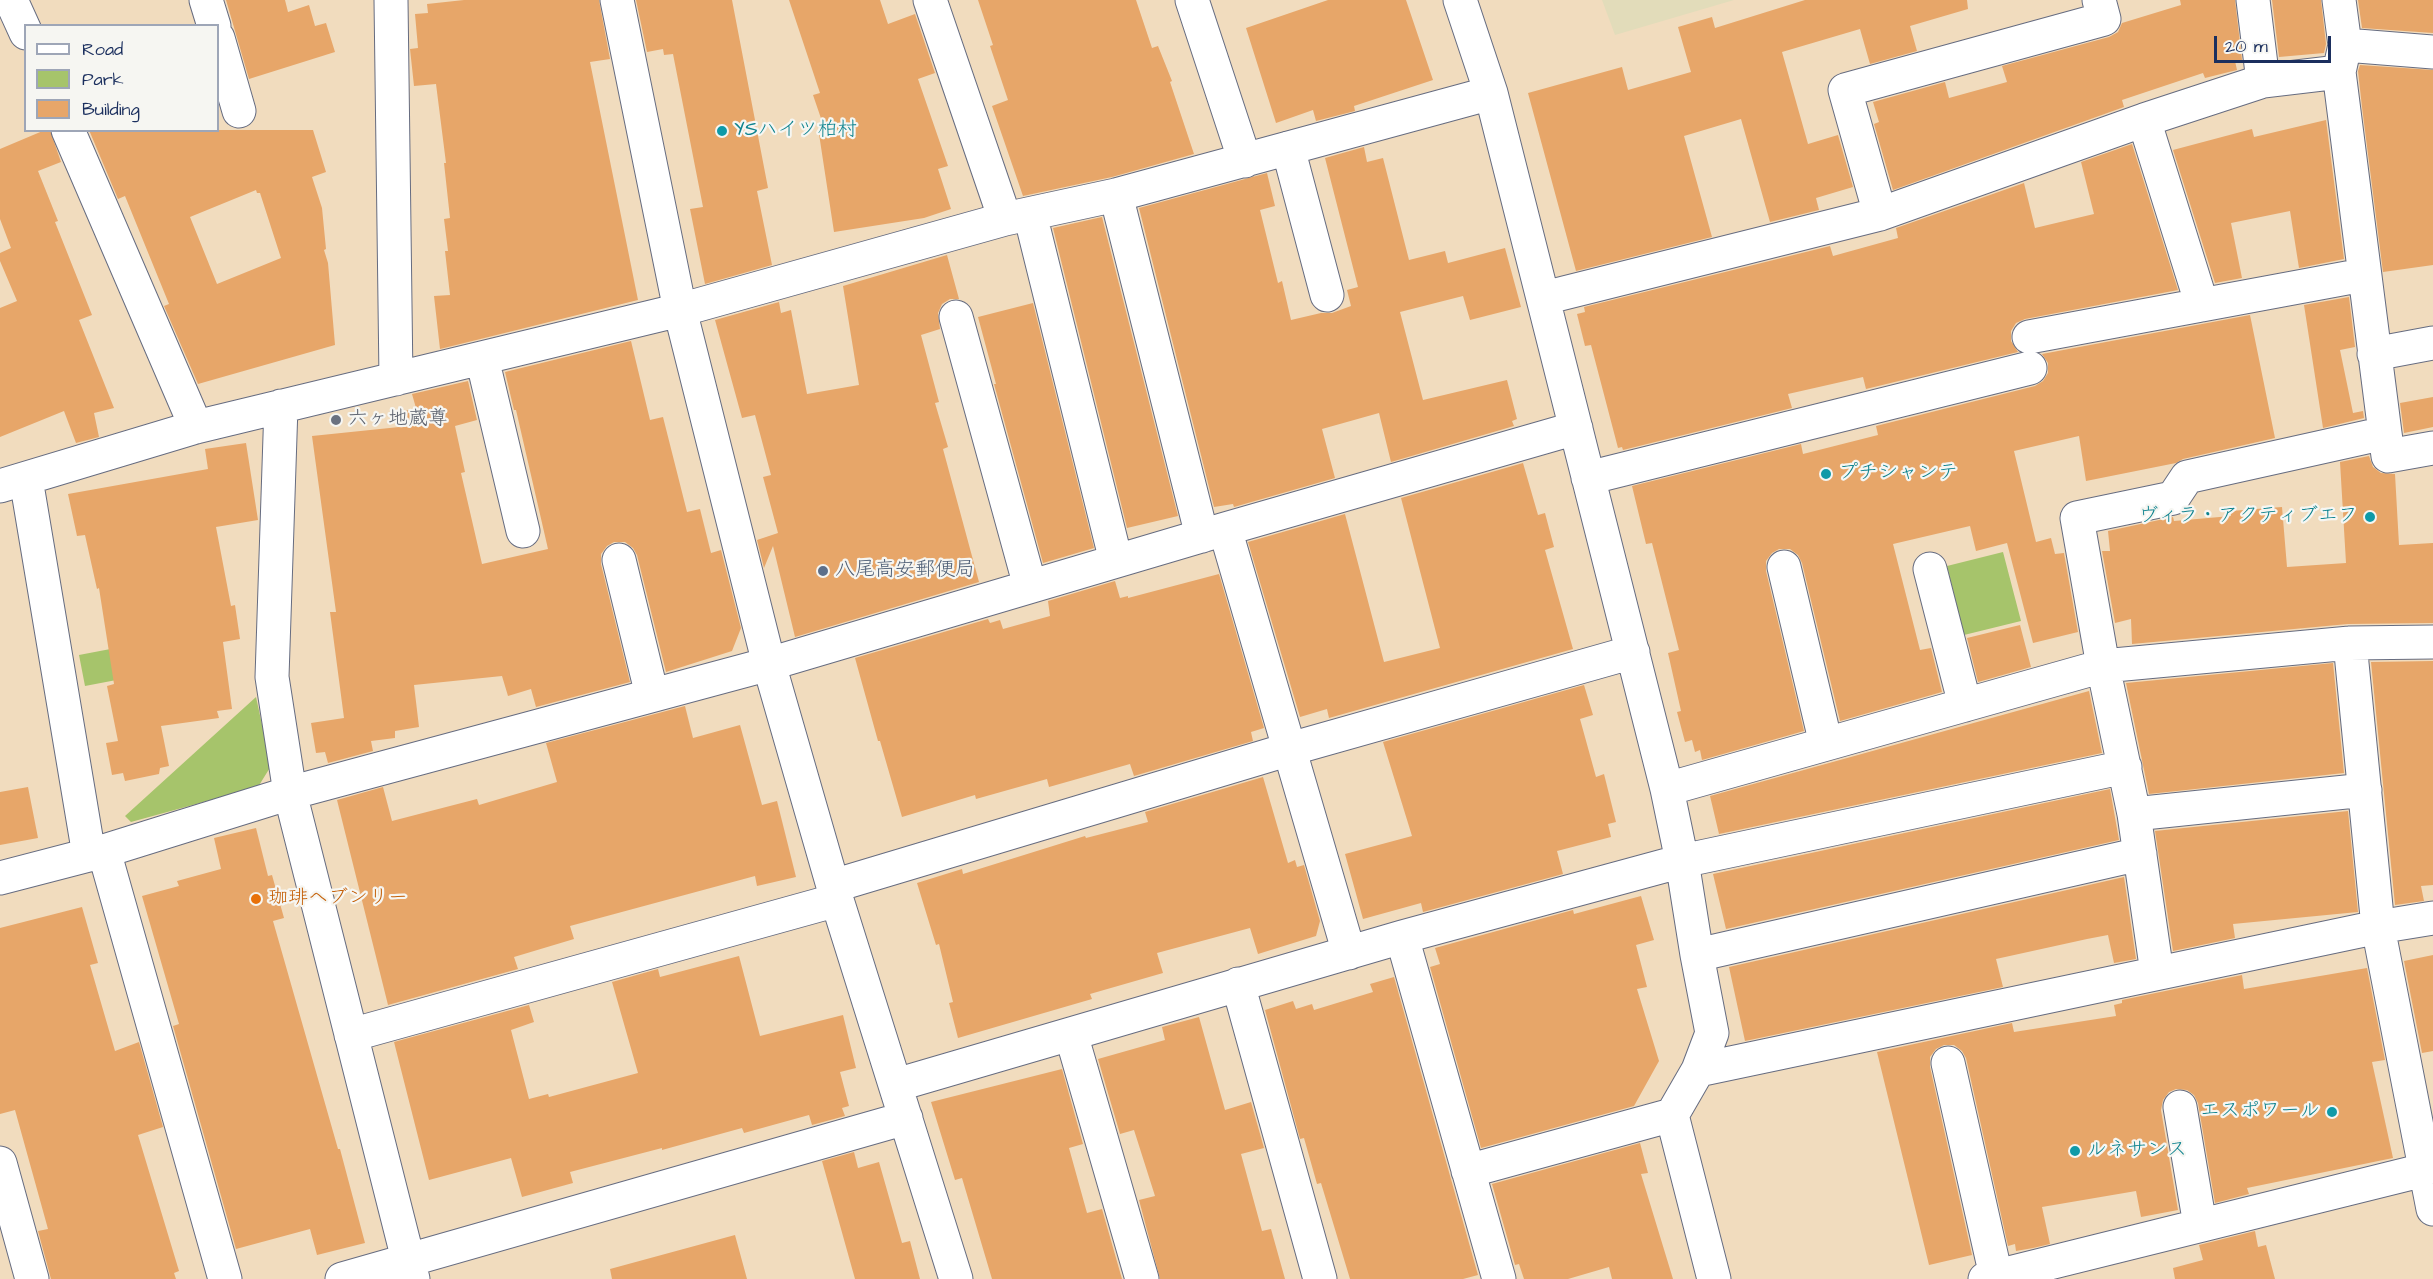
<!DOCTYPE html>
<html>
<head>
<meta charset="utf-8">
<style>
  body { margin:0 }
  #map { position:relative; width:2433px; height:1279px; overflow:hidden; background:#f1dcbe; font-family:"Architects Daughter",sans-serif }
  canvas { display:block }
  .legend { position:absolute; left:24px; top:24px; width:195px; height:108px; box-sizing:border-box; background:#f6f6f2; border:2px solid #9ea6b7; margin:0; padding:8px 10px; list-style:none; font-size:18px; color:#1b2f5e }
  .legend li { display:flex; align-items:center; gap:12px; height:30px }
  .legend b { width:30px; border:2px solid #9ea6b7 }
  .scale { position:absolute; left:2214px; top:36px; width:117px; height:27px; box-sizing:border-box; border:3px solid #1b2f5e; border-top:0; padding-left:8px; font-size:18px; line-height:21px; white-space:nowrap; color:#1b2f5e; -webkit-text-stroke:4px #f6f6f2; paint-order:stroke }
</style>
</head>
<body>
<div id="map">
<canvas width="2433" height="1279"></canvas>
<ul class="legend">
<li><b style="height:8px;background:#fff"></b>Road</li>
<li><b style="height:16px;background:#a6c46b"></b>Park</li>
<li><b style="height:16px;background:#e7a669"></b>Building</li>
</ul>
<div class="scale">20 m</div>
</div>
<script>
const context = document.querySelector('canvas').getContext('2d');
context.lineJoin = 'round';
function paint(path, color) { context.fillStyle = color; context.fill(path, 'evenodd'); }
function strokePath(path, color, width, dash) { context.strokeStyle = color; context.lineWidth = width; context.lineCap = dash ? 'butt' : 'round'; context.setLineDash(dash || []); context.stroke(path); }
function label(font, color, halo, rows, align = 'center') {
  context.font = font + ' "Architects Daughter","Klee One",sans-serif'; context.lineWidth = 4.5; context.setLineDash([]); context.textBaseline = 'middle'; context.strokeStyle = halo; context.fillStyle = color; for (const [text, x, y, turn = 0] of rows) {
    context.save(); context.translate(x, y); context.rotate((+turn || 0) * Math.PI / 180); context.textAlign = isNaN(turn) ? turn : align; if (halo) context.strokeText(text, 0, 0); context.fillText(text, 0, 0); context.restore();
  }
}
const built = new Path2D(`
  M1602,0H1734L1615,35Z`);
const green = new Path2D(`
  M2003,552L2021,621L1964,635L1947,566Z
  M168,638L174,669L85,686L79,655Z
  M256,697L271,766L258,787L131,822L125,816Z`);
const building = new Path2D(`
  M226,0H285L288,12L309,5L315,26L326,23L335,52L249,79Z
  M464,0H599L610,59L590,62L638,300L440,349L434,296L450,295L445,251H448L444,219L450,218L444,163H446L436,84L414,86L410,49L418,48L415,14L428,13L427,4Z
  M636,0H732L768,188L757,191L772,265L705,284L690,209L703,207L673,54L664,55L663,49L647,52Z
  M789,0H880L888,24L915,14L935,73L918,79L948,166L938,169L951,209L924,218L834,232L819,134L826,133L813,95L820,93Z
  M978,0H1136L1152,48L1158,46L1172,81L1170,82L1194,154L1112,177L1023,196L992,106L1008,100L990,46L993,45Z
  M1328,0H1406L1433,80L1354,106L1355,111L1316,121L1313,110L1276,123L1246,28Z
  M1805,0H1967L1968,9L1910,26L1917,51L1870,64L1860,29L1782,52L1808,144L1838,135L1853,187L1816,198L1819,210L1770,222L1741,119L1684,136L1712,237L1576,271L1528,93L1622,67L1628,90L1691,72L1678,27L1712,17L1715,28Z
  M2180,0H2235L2242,60L2235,61L2237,70L2205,78L2203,73L2122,100L2124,107L1893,190L1874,124L1879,122L1873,102L1945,82L1949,98L2007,82L2002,66L2109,37L2118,32L2122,23L2181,5Z
  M2272,0H2321L2326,44L2324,53L2279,57Z
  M2358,0H2433V33L2362,28Z
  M2360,65L2433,70V265L2383,272L2362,107L2358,71Z
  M2326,120L2344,259L2299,268L2290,211L2231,223L2242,278L2215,283L2173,150L2252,129L2254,137Z
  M45,130H50L61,162L38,171L58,221L55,222L92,315L79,320L114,408L94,413L99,437L76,443L64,411L0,437V308L17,301L0,261V253L11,248L0,219V149Z
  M89,130H313L326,172L312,177L322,208L326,249L324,250L328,263L335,345L198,384L164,306L169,304L125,196L118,199ZM256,190L257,193H260L281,258L217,284L190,217Z
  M2132,144L2178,290L2025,319L2016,323L2011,331V341L2018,352L1866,389L1863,377L1788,394L1792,408L1623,450L1622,447L1618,448L1591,345L1585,346L1577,314L1585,312L1584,307L1830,246L1833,256L1898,238L1896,228L2024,183L2035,228L2094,214L2081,162Z
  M1364,147L1367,162L1383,158L1409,260L1445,251L1448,263L1505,248L1521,307L1470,320L1463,296L1400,312L1423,400L1507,380L1517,419L1512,421L1514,426L1391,462L1379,413L1322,429L1335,478L1234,507L1233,504L1214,507L1139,208L1267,173L1275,206L1260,210L1278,283L1282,281L1291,320L1321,313H1332L1351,306L1347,290L1358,287L1325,158Z
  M1102,217L1178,516L1127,528L1053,228Z
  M947,255L959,299H950L942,304L938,313L940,329L921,335L939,402L935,403L948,447L943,449L979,582L795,637L773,546L764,568L757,540L778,533L763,477L771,475L755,415L742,418L715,320L779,302L781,313L791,310L807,394L859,385L843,286Z
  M2349,297L2355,347L2340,350L2353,413L2363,411L2364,418L2323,428L2304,305Z
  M1033,303L1094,548L1043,563L994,384H996L978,317Z
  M2250,315L2275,438L2183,459L2176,463L2086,481L2079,436L2014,451L2036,542L2051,538L2055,554L2064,553L2078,632L2033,643L2007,543L1976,551L1970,526L1893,544L1920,650L1931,648L1942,692L1840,721L1802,563L1798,555L1790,549H1779L1772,553L1766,561V571L1804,731L1702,760L1700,750L1695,752L1692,740L1685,742L1677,712L1681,711L1668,653L1679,650L1652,543L1646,544L1632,486L1801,444L1803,454L1878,435L1876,426L2035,386L2043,381L2048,373V363L2042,354Z
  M631,341L650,420L663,417L687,512L700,509L711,553L721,550L741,628L732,651L666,672L637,555L633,548L625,542H614L607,546L601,554V564L630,682L536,707L531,689L508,696L502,676L414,685L419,727L395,731V738L371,741L373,751L328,763L325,752L316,753L311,723L344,718L330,612H336L312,436L409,426L405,411L416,408L412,394L468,381L477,420L455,426L465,472L461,473L482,564L548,549L516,410H514L505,372Z
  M2433,397V427L2404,433L2400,403Z
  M246,443L258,520L216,527L231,606L235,605L240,639L223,642L232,709L217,711L219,718L161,726L169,766L160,768L159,774L125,781L123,773L112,775L106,743L118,741L107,686L114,684L99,588L97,589L85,535L77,536L68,494L208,469L205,449Z
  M2369,456L2373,467L2381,473L2395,474L2399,545L2433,543V623L2348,624L2132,644L2131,619L2115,623L2102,551H2110L2108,531L2173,517L2174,521L2231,516V511L2282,507L2287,567L2346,563L2340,462Z
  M1523,463L1538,515L1545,513L1554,547L1545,550L1573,649L1329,718L1327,709L1300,717L1248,542L1345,514L1384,662L1440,648L1401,498Z
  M1219,574L1264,728L1251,732L1253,741L1134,776L1130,764L1049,787L1047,779L976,799L975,795L902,817L880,741H878L855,658L988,619L990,623L1000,620L1003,629L1050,616L1048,601L1115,581L1120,598L1128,596V598Z
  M2020,625L2031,667L1978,682L1967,638Z
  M2433,661V885L2421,886L2424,901L2395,905L2371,662Z
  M2333,663L2344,773L2149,794L2126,683Z
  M1584,685L1593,715L1580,719L1596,777L1604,774L1616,822L1608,824L1611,837L1557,851L1563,874L1423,912L1421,903L1363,919L1345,854L1412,836L1383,742Z
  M2089,691L2102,753L1719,834L1710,796Z
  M685,706L693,738L740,725L762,805L777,801L796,877L757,886L755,876L570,926L574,939L514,957L518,969L388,1005L337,800L383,787L392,821L477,799L479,805L557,782L546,743Z
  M1263,777L1288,863L1295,860L1297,867L1304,865L1320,921L1316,936L1258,954L1250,928L1157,953L1163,973L1090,994L1092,999L958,1038L949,1003L953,1002L939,944L936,945L917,883L962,869L963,874L1085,836L1086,838L1148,822L1145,812Z
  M28,787L38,838L0,845V792Z
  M2110,789L2119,840L1726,929L1713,874Z
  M2348,811L2358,912L2233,924L2235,938L2173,951L2155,831Z
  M256,828L268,876L272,875L284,918L273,921L338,1149H340L365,1243L317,1255L310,1229L236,1249L173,1026L179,1024L142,896L179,886L177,881L221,869L214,838Z
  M2124,877L2136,959L2114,963L2108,935L2087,939L1996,959L2003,987L1745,1041L1729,967Z
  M1641,896L1654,940L1636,945L1647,987L1637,989L1659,1061L1634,1106L1481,1148L1430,967L1440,964L1435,948L1573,910L1574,914Z
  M82,907L98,963L90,965L115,1051L139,1042L163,1127L138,1135L179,1271L174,1273L176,1279H51L38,1231L48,1229L15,1110L0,1114V928Z
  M2433,955V1051L2422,1053L2404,961Z
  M739,956L760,1036L843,1015L856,1068L840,1072L849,1106L842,1108L845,1116L812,1125L809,1115L744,1133L742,1128L662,1150V1148L570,1172L573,1183L522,1197L511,1158L429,1180L394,1042L529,1005L534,1022L511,1030L529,1099L548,1094L549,1097L638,1073L612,982L658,969L660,977Z
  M2367,968L2385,1060L2372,1062L2393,1158L2247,1188L2249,1194L2215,1203L2198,1103L2194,1095L2187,1090L2176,1089L2169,1092L2163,1100L2161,1110L2178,1210L2141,1217L2136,1191L2042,1207L2050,1244L2033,1248L2016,1251L2015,1244L2008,1246L1966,1058L1962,1051L1954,1045H1944L1936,1049L1930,1057V1067L1972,1255L1929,1265L1877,1052L2012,1023L2014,1032L2116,1016L2114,1005L2122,1003V1000L2242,975L2244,989Z
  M1394,977L1478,1275L1463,1279H1350L1321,1183L1317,1184L1304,1138L1300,1139L1265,1010L1293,1001L1296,1009L1312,1004L1314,1010L1373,992L1370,984Z
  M1199,1017L1225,1110L1251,1102L1264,1148L1241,1154L1262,1231L1271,1229L1285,1279H1160L1139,1200L1155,1196L1134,1130L1120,1134L1098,1059L1165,1040L1162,1027Z
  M1062,1069L1083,1144L1069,1148L1087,1213L1102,1209L1122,1279H992L962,1178L955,1180L931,1102Z
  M1640,1143L1648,1173L1641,1174L1673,1279H1612L1609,1267L1568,1279H1524L1519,1264L1515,1265L1492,1184Z
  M854,1152L858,1168L879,1162L902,1243L910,1241L920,1279H855L822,1161Z
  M2255,1231L2258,1247L2266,1245L2275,1279H2175L2173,1268L2203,1260L2199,1245Z
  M735,1235L747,1279H612L610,1269Z`);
const minor = new Path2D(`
  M11,0L26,33
  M206,0L214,26
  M391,0L396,379
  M617,0L680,310L769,664L837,900L956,1279
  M930,0L1005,219
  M1192,0L1245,161
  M1460,0L1491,93L1667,789L1682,861L1697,955L1712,1033L1698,1070L1672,1115L1714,1279
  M2253,0L2263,81
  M218,38L239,111
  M2345,45L2433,52
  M2144,120L2202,305
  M68,130L196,427
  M1288,148L1327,295
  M1116,195L1202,536
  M1030,214L1116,561
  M1880,214L1845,90L2104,19L2099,0
  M1544,298L1880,214L2144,120L2263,81L2339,72
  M956,317L1030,586
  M2029,337L2363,275
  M2374,354L2433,343
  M482,358L523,531
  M281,406L272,677L290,793L413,1279
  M2385,433L2388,456L2433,448
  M1588,478L2030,368
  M26,479L89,855
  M0,486L196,427L680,310L1005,219L1116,195L1491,93
  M1225,529L1349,953
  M619,560L652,695
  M1784,567L1826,744
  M1930,569L1965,705
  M2350,643L2378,927L2433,1209
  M1667,789L2103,666L2350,643L2433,642
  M2134,814L2365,790
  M104,851L225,1279
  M0,878L104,851L290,793L769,664L1225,529L1576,428
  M833,886L1290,749L1633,652
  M1402,937L1499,1279
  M1697,955L2140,854
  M2157,973L2134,814L2103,666L2077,518L2173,498L2187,477L2385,433L2339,72L2345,45L2339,0
  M1238,984L1320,1279
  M1071,1034L1142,1279
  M351,1035L837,900
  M1948,1063L1996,1276
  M1698,1070L2378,927L2433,918
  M896,1085L1402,937L1682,861L2125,767
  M2180,1107L2200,1225
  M0,1163L32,1279
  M1468,1171L1672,1115
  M342,1279L906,1118
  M1985,1279L2424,1170`);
const markers = [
  [722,131,6,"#0f9aa8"],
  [336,420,6,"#6b7280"],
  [1826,474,6,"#0f9aa8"],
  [2370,517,6,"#0f9aa8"],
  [823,571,6,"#5c6f8a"],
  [256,899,6,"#e8710a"],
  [2332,1112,6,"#0f9aa8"],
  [2075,1151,6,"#0f9aa8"]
];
const cultureNames = [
  ["YSハイツ柏村",734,131],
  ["プチシャンテ",1838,474],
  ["ヴィラ・アクティブエフ",2358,517,"right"],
  ["エスポワール",2320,1112,"right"],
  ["ルネサンス",2087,1151]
];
const worshipNames = [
  ["六ヶ地蔵尊",348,420]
];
const serviceNames = [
  ["八尾高安郵便局",835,571]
];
const foodNames = [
  ["珈琲ヘブンリー",268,899]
];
paint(built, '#e2dcba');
paint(green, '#a6c46b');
paint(building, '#e7a669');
strokePath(minor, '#666c80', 35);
strokePath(minor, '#fff', 33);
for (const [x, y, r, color] of markers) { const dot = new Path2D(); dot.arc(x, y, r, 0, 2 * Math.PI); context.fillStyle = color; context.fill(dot); strokePath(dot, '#f6f6f2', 2); }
label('20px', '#0d838f', '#f6f6f2', cultureNames, 'left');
label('20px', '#5b616d', '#f6f6f2', worshipNames, 'left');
label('20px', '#4e5e75', '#f6f6f2', serviceNames, 'left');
label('20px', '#c56008', '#f6f6f2', foodNames, 'left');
</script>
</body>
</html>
